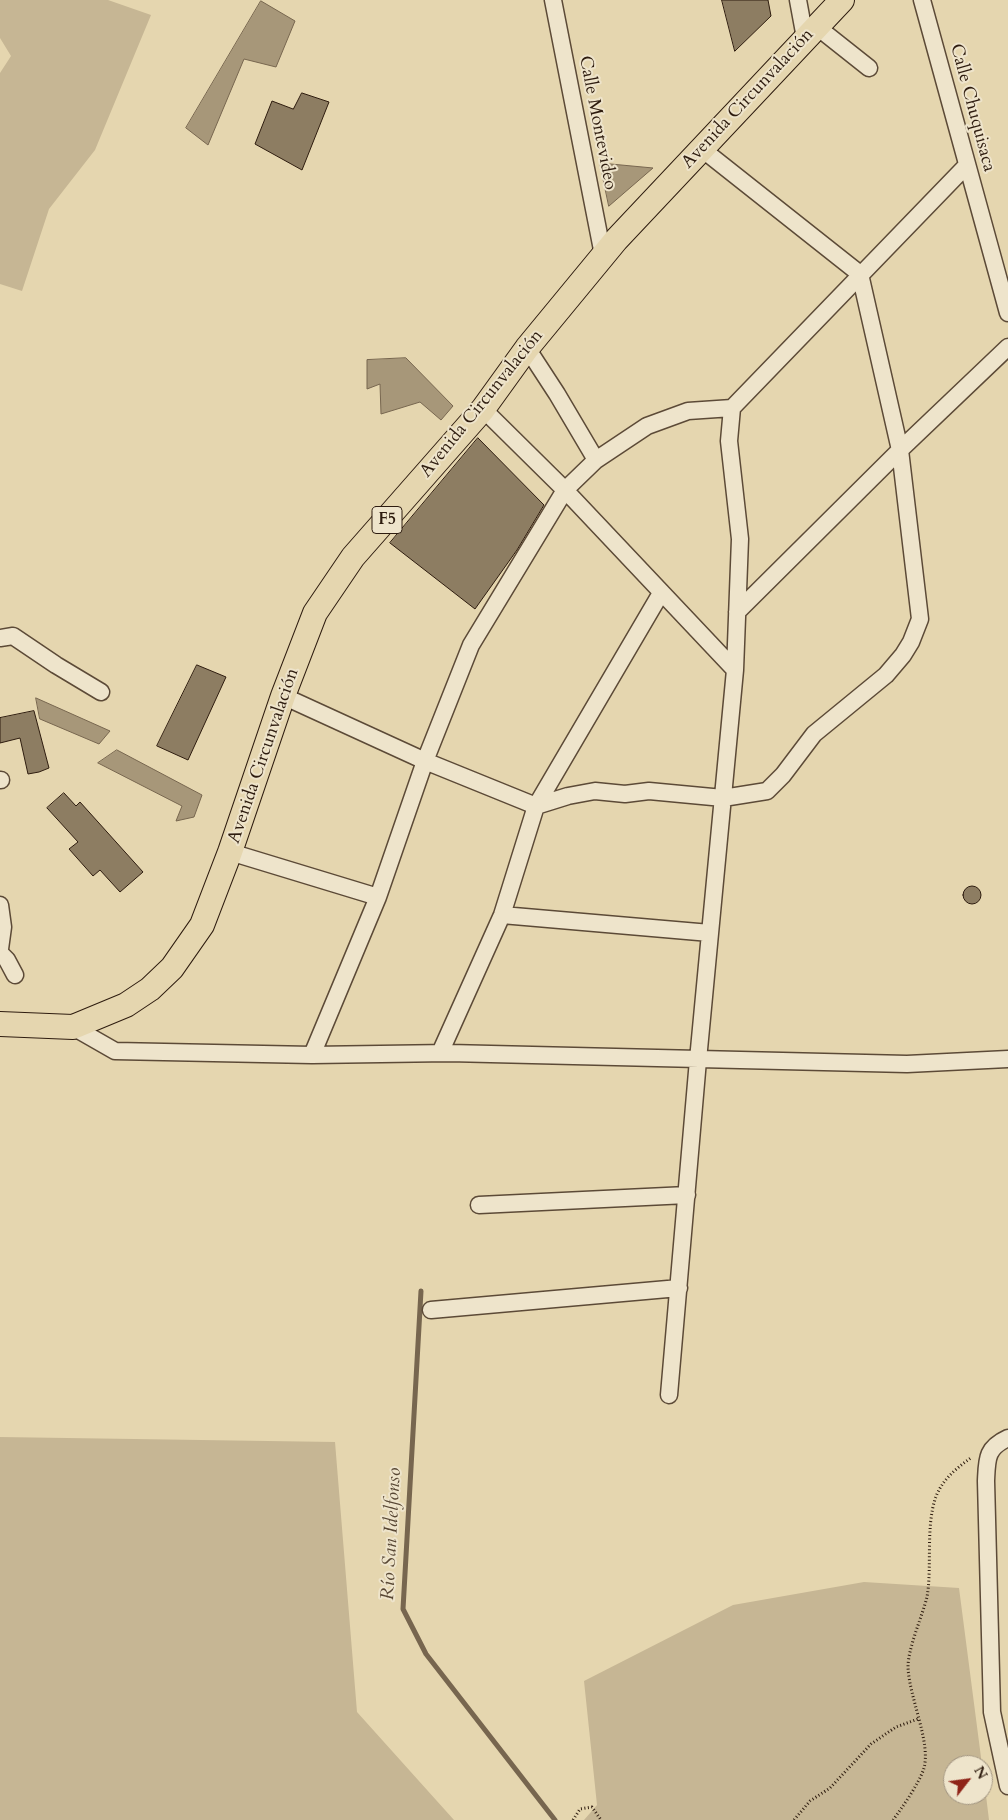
<!DOCTYPE html>
<html>
<head>
<meta charset="utf-8">
<style>
  body { margin:0 }
  #map { position:relative; width:1008px; height:1820px; overflow:hidden; background:#e5d6af; font-family:Cardo,serif }
  canvas { display:block }
  .north { position:absolute; left:943px; top:1755px; width:50px; height:50px; box-sizing:border-box; background:#eee4cb; border:1px solid #a19480; border-radius:50%; rotate:60deg; font-size:14px; font-weight:700; line-height:20px; text-align:center; color:#2e1c0f }
  .north::after { content:''; display:block; margin:auto; width:18px; height:22px; background:#8f2418; clip-path:polygon(50% 0,100% 100%,50% 72%,0 100%) }
</style>
</head>
<body>
<div id="map">
<canvas width="1008" height="1820"></canvas>
<div class="north">N</div>
</div>
<script>
const context = document.querySelector('canvas').getContext('2d');
context.lineJoin = 'round';
function paint(path, color) { context.fillStyle = color; context.fill(path, 'evenodd'); }
function strokePath(path, color, width, dash) { context.strokeStyle = color; context.lineWidth = width; context.lineCap = dash ? 'butt' : 'round'; context.setLineDash(dash || []); context.stroke(path); }
function label(font, color, halo, rows, align = 'center') {
  context.font = font + ' Cardo,serif'; context.lineWidth = 4; context.setLineDash([]); context.textBaseline = 'middle'; context.strokeStyle = halo; context.fillStyle = color; for (const [text, x, y, turn = 0] of rows) {
    context.save(); context.translate(x, y); context.rotate((+turn || 0) * Math.PI / 180); context.textAlign = isNaN(turn) ? turn : align; if (halo) context.strokeText(text, 0, 0); context.fillText(text, 0, 0); context.restore();
  }
}
const green = new Path2D(`
  M0,0H108L151,15L95,150L49,209L22,291L0,284V73L11,56L0,38Z
  M0,1437L335,1442L357,1712L454,1820H0Z
  M864,1582L959,1588L982,1765H953V1795H983V1771L989,1820H584L597,1805L584,1681L733,1605Z`);
const water = new Path2D(`
  M261,1L295,21L276,67L244,59L208,145L186,128Z
  M600,163L653,168L609,206Z
  M406,358L453,406L441,420L420,402L381,414L380,384L367,389V360Z
  M36,698L110,731L99,744L40,719Z
  M117,750L202,795L194,817L176,821L182,806L98,763Z`);
const stream = new Path2D(`
  M421,1291L403,1609L426,1654L555,1820`);
const building = new Path2D(`
  M722,0H768L771,16L735,51Z
  M302,93L329,102L302,170L255,144L272,101L293,109Z
  M478,438L544,505L517,550L475,609L390,543Z
  M197,665L226,677L188,760L157,746Z
  M34,711L49,768L39,772L28,774L20,738L0,743V718Z
  M64,793L76,806L80,802L143,872L120,892L100,870L93,876L69,849L78,842L47,808Z
  M963 895a9 9 0 1 1 18 0a9 9 0 1 1-18 0Z`);
const path = new Path2D(`
  M573,1820L580,1809L592,1807L601,1820
  M794,1820L810,1801L830,1788L871,1744L896,1727L918,1719
  M893,1820C902,1808 920,1782 924,1768C931,1742 909,1697 908,1667C908,1648 922,1617 927,1597C933,1565 923,1512 942,1485C949,1474 961,1465 972,1457`);
const minor = new Path2D(`
  M553,0L603,255
  M798,0L805,38
  M922,0L1008,313
  M816,26L869,68
  M527,348L557,394L596,460
  M483,409L565,490L735,670
  M737,612L900,450L1008,347
  M0,638L13,636L56,665L101,692
  M283,696L425,761L536,806L568,796L595,791L625,794L649,791L723,798L767,791L783,775L814,734L886,675L903,655L911,642L920,619L900,450L860,274L702,149
  M0,780H1
  M230,852L378,897
  M0,905L3,927L0,949
  M502,915L710,933
  M0,953L7,960L15,975
  M73,1027L115,1051L312,1055L449,1053L907,1064L1008,1059
  M440,1053L502,915L536,806L661,593
  M312,1055L378,897L425,761L471,645L565,490L596,460L647,426L688,411L732,408
  M479,1205L687,1195
  M431,1310L679,1288
  M669,1395L698,1060L735,670L740,539L729,441L732,408L967,165
  M1008,1438C986,1448 987,1459 986,1481L992,1712L1008,1786`);
const highway = new Path2D(`
  M0,1024L73,1027L126,1005L150,989L172,968L202,925L230,852L283,696L315,613L353,557L483,409L527,348L616,240L842,0`);
const shields = [
  [387,520,30]
];
const shieldNames = [
  ["F5",387,520]
];
const streetNames = [
  ["Avenida Circunvalación",748,99,-47],
  ["Calle Chuquisaca",972,108,75],
  ["Calle Montevideo",597,123,79],
  ["Avenida Circunvalación",482,404,-51],
  ["Avenida Circunvalación",264,756,-71]
];
const waterNames = [
  ["Río San Idelfonso",392,1534,-87]
];
paint(green, '#c6b694');
paint(water, '#a79779');
strokePath(water, '#77664f', 1);
strokePath(stream, '#77664f', 5);
paint(building, '#8d7d62');
strokePath(building, '#2e1c0f', 1);
strokePath(minor, '#5c4a37', 19);
strokePath(highway, '#2e1c0f', 26);
strokePath(path, '#2e1c0f', 3, [1, 2.5]);
strokePath(minor, '#eee4cb', 16);
strokePath(highway, '#e5d6af', 24);
for (const [x, y, w] of shields) { const box = new Path2D(); box.roundRect(x - w / 2, y - 13.5, w, 27, 4); context.fillStyle = '#eee4cb'; context.fill(box); strokePath(box, '#2e1c0f', 1); }
label('bold 16px', '#2e1c0f', null, shieldNames);
label('18px', '#2e1c0f', '#eee4cb', streetNames);
label('italic 19px', '#584734', '#eee4cb', waterNames);
</script>
</body>
</html>
